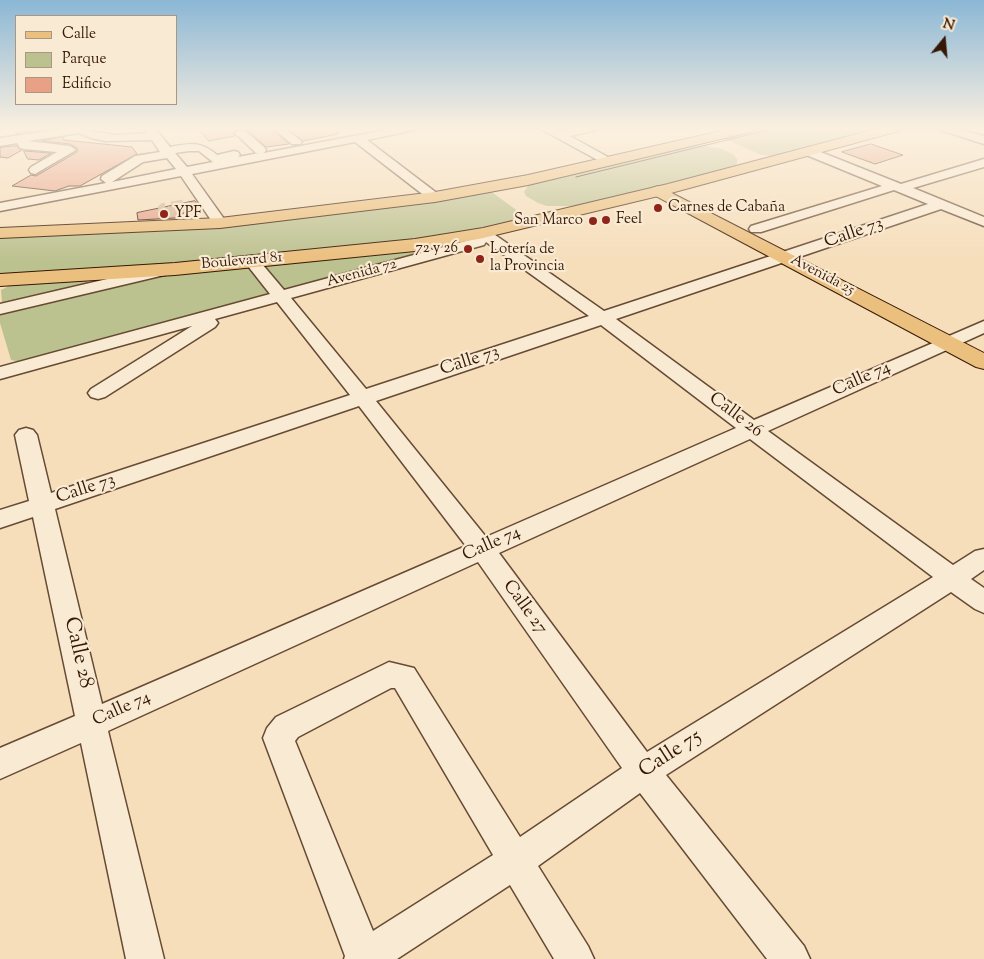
<!DOCTYPE html>
<html>
<head>
<meta charset="utf-8">
<style>
  body { margin:0 }
  #map { position:relative; width:984px; height:959px; overflow:hidden; background:#f6debb; font-family:"Sorts Mill Goudy",serif }
  canvas { display:block }
  .legend { position:absolute; left:15px; top:15px; width:162px; height:90px; box-sizing:border-box; background:#f9ead3; border:1px solid #ab9681; margin:0; padding:6px 9px; list-style:none; font-size:15px; color:#361806 }
  .legend li { display:flex; align-items:center; gap:10px; height:25px }
  .legend b { width:25px; border:1px solid #ab9681 }
  .north { position:absolute; left:919px; top:15px; width:50px; height:50px; -webkit-text-stroke:4px #f9ead3; paint-order:stroke; rotate:17deg; font-size:14px; font-weight:700; line-height:20px; text-align:center; color:#361806 }
  .north::after { content:''; display:block; margin:auto; width:18px; height:22px; background:#361806; clip-path:polygon(50% 0,100% 100%,50% 72%,0 100%) }
</style>
</head>
<body>
<div id="map">
<canvas width="984" height="959"></canvas>
<ul class="legend">
<li><b style="height:6px;background:#ebbf7e"></b>Calle</li>
<li><b style="height:14px;background:#bcc190"></b>Parque</li>
<li><b style="height:14px;background:#e8a187"></b>Edificio</li>
</ul>
<div class="north">N</div>
</div>
<script>
const context = document.querySelector('canvas').getContext('2d');
context.lineJoin = 'round';
function paint(path, color) { context.fillStyle = color; context.fill(path, 'evenodd'); }
function strokePath(path, color, width, dash) { context.strokeStyle = color; context.lineWidth = width; context.lineCap = dash ? 'butt' : 'round'; context.setLineDash(dash || []); context.stroke(path); }
function label(font, color, halo, rows, align = 'center') {
  context.font = font + ' "Sorts Mill Goudy",serif'; context.lineWidth = 4.5; context.setLineDash([]); context.textBaseline = 'middle'; context.strokeStyle = halo; context.fillStyle = color; for (const [text, x, y, turn = 0] of rows) {
    context.save(); context.translate(x, y); context.rotate((+turn || 0) * Math.PI / 180); context.textAlign = isNaN(turn) ? turn : align; if (halo) context.strokeText(text, 0, 0); context.fillText(text, 0, 0); context.restore();
  }
}
const green = new Path2D(`
  M761,128H883L772,156L759,154L725,139L727,136Z
  M693,145L719,148L733,154L737,159V164L729,168L578,206H547L538,203L526,196L524,192L530,183Z
  M480,192L493,193L522,214L519,219L438,238L171,264L0,274V237L185,229Z
  M474,239L289,290L284,289L266,268L267,266Z
  M250,267L269,293L265,297L22,362L11,360L0,323V315L7,311L144,280L178,274Z
  M86,279L88,282L86,285L4,304L2,303L1,290L15,283Z`);
const building = new Path2D(`
  M14,128H60L17,134Z
  M197,128H271L289,144L266,147L245,128L236,130L233,133L235,136L209,141Z
  M287,128H338V134L303,141Z
  M63,137L64,140L132,147L137,154L80,186H69L55,191L12,186L31,175L36,176L77,152V148L70,144L42,141Z
  M871,144L903,155L875,164L842,152Z
  M12,146H17L22,150L8,158L0,157V148Z
  M24,151L51,153L39,160L28,159Z
  M195,201L198,205L175,218L138,220L137,213Z`);
const minorTunnel = new Path2D(`
  M169,218L164,209L186,205`);
const minor = new Path2D(`
  M70,128H94L91,131L116,135L147,133L144,128H155L170,147C191,143 200,141 217,155L234,151L238,152L240,155L238,157L259,153H256L237,135L235,133L237,131H245L264,147L266,150L264,153L396,128H416L415,130L367,140L442,197L435,201L430,200L355,142L192,174L227,223L225,226H215L181,176L0,211V203L106,183L101,179L102,176L135,156L160,152L152,140L105,141L91,138L79,133L28,141L70,146L76,150L35,174L31,173L29,170L31,167L57,152L24,149L20,148L17,143L0,146V138ZM189,151H199L213,162L187,167L175,153ZM167,158L176,169L112,182L143,162Z
  M273,128H285L302,142L300,144H292Z
  M539,128H553L560,131L578,128H597L596,130L570,136L615,161L613,164H605Z
  M715,128H731L739,132L733,135L717,130Z
  M938,128H955L984,136V144L940,130Z
  M808,147L901,184L984,159V167L913,188L984,217V226L941,209L616,319L754,420L984,321V333L768,431L953,565L975,551L984,549V570L971,579L984,588V613L975,609L951,592L666,775L804,946L810,959H767L640,793L538,866L588,946L594,959H554L510,885L397,959H344L345,956L263,738L267,728L276,717L389,662L414,668L520,837L622,768L478,562L108,731L164,959H126L81,743L0,779V748L75,716L33,517L0,528V510L29,501L15,435L19,430L26,428L33,430L37,435L51,493L350,395L277,302L215,319L218,323L215,327L105,397L98,399L91,397L88,393L91,389L192,326L0,379V367L270,294L244,261L247,258H257L284,290L473,239L478,230H488L604,311L928,204L894,190L761,232H751L749,229L751,226L882,186L804,154L802,151ZM486,242L589,316L366,389L291,298L484,245ZM601,325L736,428L486,537L376,401ZM359,406L466,546L102,704L55,509ZM750,439L933,577L647,752L499,553ZM391,688H395L493,855L373,931L295,741L298,737Z
  M167,265L173,267L175,270L173,273L0,314V304Z`);
const major = new Path2D(`
  M658,186L984,353V369L976,367L652,194L650,191L652,188Z`);
const highway = new Path2D(`
  M734,128H757L750,132L528,185L435,202L220,228L0,238V228L220,218L435,192L528,175Z
  M880,128H901L899,131L671,193L483,238L415,251L175,275L0,286V274L175,263L415,239L483,228L668,184Z`);
const tram = new Path2D(`
  M576,177L776,128`);
const markers = [
  [658,208,5,"#8f2418"],
  [164,214,5,"#8f2418"],
  [606,220,5,"#8f2418"],
  [593,221,5,"#8f2418"],
  [468,249,5,"#8f2418"],
  [480,259,5,"#8f2418"]
];
const farPoinames = [
  ["Carnes de Cabaña",668,208],
  ["YPF",174,214],
  ["Feel",616,220],
  ["San Marco",583,221,"right"],
  ["72 y 26",458,249,"right"],
  ["Lotería de",490,250],
  ["la Provincia",490,267]
];
const farStreetnames = [
  ["Boulevard 81",242,262,-5],
  ["Avenida 72",362,274,-15],
  ["Avenida 25",822,276,28]
];
const streetNames = [
  ["Calle 73",854,234,-19],
  ["Calle 73",470,362,-18],
  ["Calle 74",862,380,-24],
  ["Calle 26",735,416,37],
  ["Calle 73",86,490,-18],
  ["Calle 74",492,545,-24],
  ["Calle 27",524,608,54],
  ["Calle 74",122,710,-24]
];
const nearStreetnames = [
  ["Calle 28",77,653,77],
  ["Calle 75",671,755,-33]
];
paint(green, '#bcc190');
paint(building, '#e8a187');
strokePath(building, '#361806', 1);
strokePath(minorTunnel, '#d0b697', 12, [12, 6]);
strokePath(minor, '#664a33', 3);
strokePath(major, '#361806', 2);
strokePath(highway, '#361806', 2);
paint(minor, '#f9ead3');
paint(major, '#ebbf7e');
paint(highway, '#ebbf7e');
strokePath(tram, '#361806', 1);
const sky = context.createLinearGradient(0, 0, 0, 262);
sky.addColorStop(0, '#8bb7d5');
sky.addColorStop(0.49, '#fbf0e0');
sky.addColorStop(1, '#fbf0e000');
context.fillStyle = sky;
context.fillRect(0, 0, 984, 262);
for (const [x, y, r, color] of markers) { const dot = new Path2D(); dot.arc(x, y, r, 0, 2 * Math.PI); context.fillStyle = color; context.fill(dot); strokePath(dot, '#f9ead3', 2); }
label('15px', '#361806', '#f9ead3', farPoinames, 'left');
label('15px', '#361806', '#f9ead3', farStreetnames);
label('18px', '#361806', '#f9ead3', streetNames);
label('21px', '#361806', '#f9ead3', nearStreetnames);
</script>
</body>
</html>
